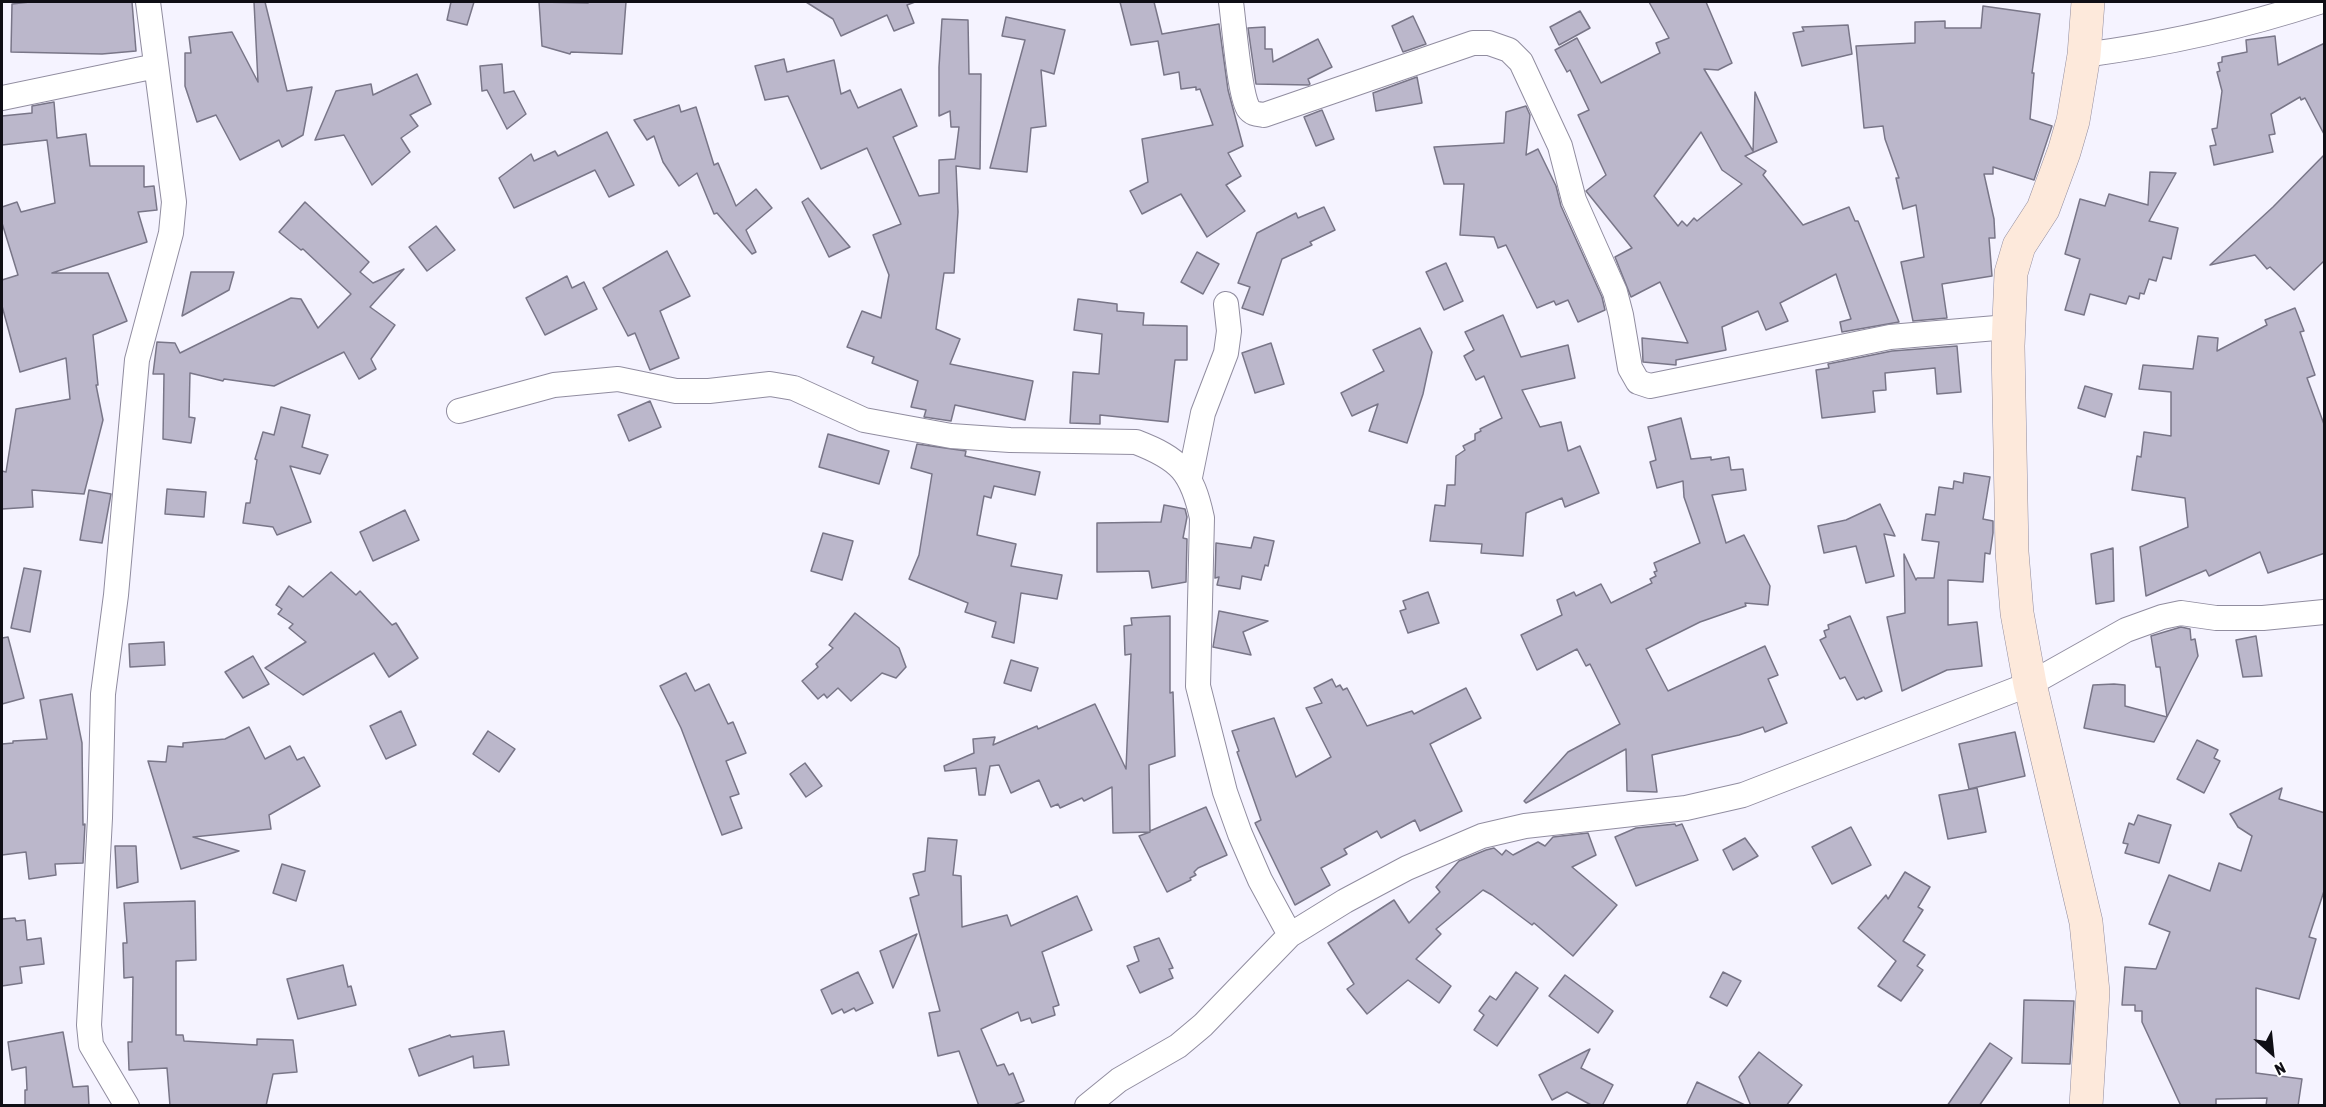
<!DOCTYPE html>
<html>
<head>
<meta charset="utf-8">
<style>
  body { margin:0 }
  #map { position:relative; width:2326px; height:1107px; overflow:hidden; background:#f5f3ff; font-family:"Asap Condensed",sans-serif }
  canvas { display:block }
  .frame { position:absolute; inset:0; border:3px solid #0f0e15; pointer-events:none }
  .north { position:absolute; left:2242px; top:1023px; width:60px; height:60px; -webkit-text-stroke:4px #fff; paint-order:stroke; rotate:153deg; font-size:16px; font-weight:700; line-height:24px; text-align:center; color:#0f0e15 }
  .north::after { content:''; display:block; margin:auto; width:21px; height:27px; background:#0f0e15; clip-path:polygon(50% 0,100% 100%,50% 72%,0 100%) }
</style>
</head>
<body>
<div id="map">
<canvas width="2326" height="1107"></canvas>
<div class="frame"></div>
<div class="north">N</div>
</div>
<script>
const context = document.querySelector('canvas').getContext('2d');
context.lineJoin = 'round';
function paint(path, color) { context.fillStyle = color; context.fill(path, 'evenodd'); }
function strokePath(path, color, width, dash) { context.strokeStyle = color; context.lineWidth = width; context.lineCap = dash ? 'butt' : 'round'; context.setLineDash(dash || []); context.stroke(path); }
const building = new Path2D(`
  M30,2H132L136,51L102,54L11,52L12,4Z
  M254,2H265L287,91L312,87L303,135L282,147L279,140L240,160L216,115L197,122L185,86V53H191L189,37L232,32L258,82Z
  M451,2H474L467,25L447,20Z
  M539,2L588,3L589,2H626L622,54L571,52L570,54L542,46Z
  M806,2H915L907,5L914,23L894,31L887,15L841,36L833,19Z
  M1120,2H1154L1162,34L1219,24L1228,90L1243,146L1228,153L1241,176L1226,185L1245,211L1207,237L1181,194L1142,214L1130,191L1148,182L1142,139L1213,125L1200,89L1196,90V87L1181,89L1179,72L1164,75L1158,41L1131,45Z
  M1649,2H1706L1732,63L1718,70L1704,69L1753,151L1755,92L1777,142L1745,156L1766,171L1763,175L1803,225L1849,207L1855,221H1858L1899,322L1842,332L1840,322L1851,319L1836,274L1780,303L1788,321L1766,330L1758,311L1722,327L1726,350L1676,360V365L1643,362L1642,338L1688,343L1660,282L1631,297L1615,257L1632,248L1586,191L1606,175L1578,115L1589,110L1570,70L1567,72L1555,50L1577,38L1601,83L1660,53L1656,43L1669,38ZM1701,132L1722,170L1742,184L1697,221L1694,218L1687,226L1682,221L1678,226L1654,196Z
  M1983,6L2040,14L2032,73H2034L2030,119L2052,126L2034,180L1993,167V174H1984L1994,219L1995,238H1989L1992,276L1942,284L1947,318L1913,321L1901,262L1924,257L1916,205L1903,209L1896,178H1899L1885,139L1883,126L1864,128L1856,46L1915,43V22L1945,21V28H1981Z
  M1580,11L1590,28L1559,45L1550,27Z
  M1413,16L1426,44L1403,52L1392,26Z
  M1006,17L1065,30L1054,74L1041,70L1046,126L1031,128L1027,172L990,168L1025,40L1002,36Z
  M942,19L968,20L969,74H981L980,169L956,166L958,212L954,273H944L936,329L960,339L950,364L1033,381L1025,420L955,405L951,421L924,417L926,410L911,407L918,381L872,363L874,357L847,347L862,311L881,318L889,275L873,235L901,224L867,148L821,169L788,96L765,100L755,66L784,59L787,72L834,60L841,94L850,90L858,108L901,89L917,126L893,137L919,196L939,193V160L955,159L959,127H951L950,111L939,116V67Z
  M1848,25L1852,54L1802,66L1793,33L1804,31L1802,27Z
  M1265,27V49H1272L1273,62L1318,39L1332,67L1308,79L1310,84L1309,85L1256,84L1248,28Z
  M2275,36L2278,65L2325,43V136L2305,98L2301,100L2300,97L2271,114L2275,134L2269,135L2273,152L2214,165L2210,146L2216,145L2212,129L2217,128L2222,91L2217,72L2220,71L2218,63L2222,62V57L2247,52L2246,40Z
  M502,64L504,93L514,91L526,114L507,129L487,90L482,91L480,66Z
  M417,74L431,104L410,115L418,126L401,138L410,152L372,185L344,135L315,140L336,91L371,84L373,95Z
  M1417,77L1422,103L1376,111L1373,93Z
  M54,102L57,138L86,134L90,166H144V187L154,186L157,210L138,212L147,242L52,273H108L127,321L93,335L98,385H96L103,420L84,494L32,490L33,507L2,509V471L6,472L16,409L70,399L66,358L20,372L2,306V280L18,275L2,223V207L17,202L21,212L55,203L47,140L2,145V116L32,113V106Z
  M679,105L681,112L696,107L714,165L718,163L736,206L756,189L772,208L746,230L756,252L752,254L717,213L714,214L697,173L679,186L663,162L654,136L647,140L634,120Z
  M1526,106L1530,115L1526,155L1538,149L1556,186L1561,206L1602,297L1605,310L1578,322L1568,300L1556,305L1554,301L1537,308L1506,245L1498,248L1494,237L1460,235L1464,184H1444L1434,147L1504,143L1506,112Z
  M1322,110L1334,139L1316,146L1304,117Z
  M607,132L634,185L609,197L595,170L514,208L499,178L531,154L534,161L555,151L558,156Z
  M2325,154V260L2294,290L2270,267L2267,269L2255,255L2210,265L2273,207Z
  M2150,172L2176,173L2149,221L2178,228L2171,259L2163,257L2156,281L2149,279L2144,294L2140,293L2139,299L2129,296L2126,304L2090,294L2084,315L2065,310L2080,259L2065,254L2080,199L2105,206L2109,194L2148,205Z
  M808,198L850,247L829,257L802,202Z
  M305,202L369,262L360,272L373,283L404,269L370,307L395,325L371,359L376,369L359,379L344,352L274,386L224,379L223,381L190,373L189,417L195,418L191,443L163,439L164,374H153L157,342L175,343L180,353L291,298L301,299L318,328L351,294L303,249L301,250L279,232Z
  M1324,207L1335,230L1310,242L1312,245L1282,259L1263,315L1242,308L1250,287L1238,283L1257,233L1296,213L1298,218Z
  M436,226L455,250L427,271L409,247Z
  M667,251L690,296L660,311L679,358L650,370L635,333L628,336L603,288Z
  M1197,252L1219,264L1203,294L1181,282Z
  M1446,263L1463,301L1444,310L1426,272Z
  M191,272H234L229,290L182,316Z
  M567,276L572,288L584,282L597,309L545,335L526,298Z
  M1078,299L1117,304V311L1144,313L1143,325L1187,326V360H1175L1168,422L1100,415V424L1070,423L1073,372L1099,374L1102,334L1074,330Z
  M2295,308L2304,331L2300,332L2315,375L2307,378L2325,427V553L2268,573L2260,552L2209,576L2206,570L2146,596L2140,547L2188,527L2185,498L2132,490L2137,456L2141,457L2144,432L2171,436V392L2139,389L2143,365L2193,369L2198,336L2218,338L2217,351L2267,325L2265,320Z
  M1503,315L1521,357L1568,345L1575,378L1522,390L1540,427L1561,422L1568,451L1580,446L1599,493L1565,507L1562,498L1526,513L1523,556L1481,553L1482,544L1430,541L1435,505L1445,506L1447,485H1455L1456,456L1465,450L1463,446L1475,440V434L1481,431L1480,429L1502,418L1484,376L1476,380L1464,356L1474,350L1465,332Z
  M1420,328L1432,352L1423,394L1407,443L1369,431L1378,404L1352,416L1341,393L1384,371L1373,350Z
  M1271,343L1284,384L1255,393L1242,353Z
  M1957,346L1961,392L1937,394L1935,368L1885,373L1886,390L1873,391L1875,412L1822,418L1816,370L1829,368L1828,364L1892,351Z
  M2085,386L2112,394L2105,417L2078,408Z
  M650,401L661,427L629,441L618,415Z
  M281,407L310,415L302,447L328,455L320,474L290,466L311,522L277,535L273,527L243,523L246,503H250L257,460L255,459L263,432L274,435Z
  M1681,418L1691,459L1711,457V460L1729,457L1731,470L1743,469L1746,490L1712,495L1726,543L1744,535L1770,586L1768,605L1745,603L1746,606L1700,622L1646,649L1668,691L1765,646L1778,675L1768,679L1787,723L1765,732L1763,727L1739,735L1652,755L1657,792L1627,791L1626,749L1526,803L1524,801L1568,752L1620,724L1590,664L1586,666L1577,649L1537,670L1521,635L1562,615L1557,600L1574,592L1576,596L1601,584L1611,603L1652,583L1650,579L1656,576L1654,572L1657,571L1654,563L1700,543L1684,497L1683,481L1657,488L1650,462L1656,460L1648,427Z
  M828,434L889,451L879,484L819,467Z
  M917,444L966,451L965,456L1040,472L1035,495L994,486L991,498L984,496L977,535L1016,544L1011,566L1062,575L1057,599L1021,593L1014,643L992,637L996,622L965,612L968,603L909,579L919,555L932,474L911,468Z
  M1964,473L1990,477L1983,519L1993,521V533L1990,554L1985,553L1983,582L1948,580V625L1977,622L1982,666L1947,670L1902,691L1887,617L1905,613L1904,554L1916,580L1917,578H1934L1939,542L1922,540L1926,514L1935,515L1939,487L1953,489L1954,481L1963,483Z
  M167,489L206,492L204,517L165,514Z
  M89,490L111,494L102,543L80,540Z
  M1880,504L1895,536L1884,534L1894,576L1866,583L1856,546L1824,553L1818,526L1846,520Z
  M1164,505L1185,509L1187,517L1183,538L1187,539L1186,582L1152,588L1149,571L1097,572V523L1161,522Z
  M405,510L419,540L373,561L360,532Z
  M823,533L853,541L842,580L811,571Z
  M1254,537L1274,541L1268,566L1265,565L1261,580L1242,576L1240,589L1217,585L1219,577L1215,578L1216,543L1251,548Z
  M2113,548L2114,601L2096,604L2091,554Z
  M24,568L41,571L30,632L11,628Z
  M331,572L356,595L360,591L392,625L396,623L418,658L389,677L374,653L303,695L265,668L306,642L289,628L293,624L278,614L282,609L276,605L289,586L303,597Z
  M1428,592L1439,623L1408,633L1400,611L1406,609L1403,601Z
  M1219,611L1268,621L1243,632L1251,655L1213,647Z
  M855,613L899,648L906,667L896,678L882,673L851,701L838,688L827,698L824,694L818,699L802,681L818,667L816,664L833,648L829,645Z
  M1170,616V693L1173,692L1175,756L1149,765L1150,831L1206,807L1227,855L1198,868L1194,872L1196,875L1190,878L1191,880L1167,892L1139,836L1150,832L1113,833L1112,787L1084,801L1082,798L1060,808L1058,804L1051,807L1039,780L1011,793L999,765L990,766L985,795H979L976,768L945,771L944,766L974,753L973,739L995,737L993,745L1037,726L1038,729L1095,704L1126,769L1131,654L1125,655L1124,626L1132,625L1131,618Z
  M1850,616L1882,691L1865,699L1864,697L1857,700L1845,677L1840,679L1820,640L1826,637L1824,631L1829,629L1828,625Z
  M2181,627L2190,629L2191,640L2195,639L2198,656L2167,717L2160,667H2156L2151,636Z
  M2256,636L2262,676L2243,677L2236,640Z
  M8,637L24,698L2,704V638Z
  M164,642L165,665L130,667L129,644Z
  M253,656L269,684L243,698L225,672Z
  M1011,660L1038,668L1031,691L1004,683Z
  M686,673L695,691L709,684L728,724L733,722L746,753L726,761L739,794L730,797L742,828L722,835L681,728L660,686Z
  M1332,679L1336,687L1340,685L1343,690L1347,688L1367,726L1412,711L1414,714L1466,688L1481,718L1430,744L1462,811L1420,831L1415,820L1381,838L1377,831L1344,849L1347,854L1321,868L1330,885L1295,905L1255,823L1261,820L1237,752L1239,751L1232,731L1274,718L1296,777L1331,757L1306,708L1322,703L1314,688Z
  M2114,684L2125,685V706L2167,717L2154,742L2084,728L2093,685Z
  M72,694L82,743L83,825L85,824L83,863L55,864L56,875L29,879L26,852L2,855V744L13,743V741L47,739L40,700Z
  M401,711L416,745L386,759L370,726Z
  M249,727L265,759L290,746L297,760L304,757L320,786L269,815L271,829L193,837L239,851L181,869L148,761L166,762L168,746L183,747V743L225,739Z
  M488,731L515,749L499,772L473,754Z
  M2015,732L2025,776L1969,789L1959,744Z
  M2197,740L2218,750L2214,758L2220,761L2204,793L2177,779Z
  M805,763L822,786L806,797L790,774Z
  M1977,788L1986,832L1948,839L1939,795Z
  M2282,788L2279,799L2325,813V888L2309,937L2316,939L2299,999L2256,988V1073L2302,1079L2298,1106H2266L2267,1098L2216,1099V1106H2181L2142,1022V1011H2135V1005H2122L2125,967L2156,969L2170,932L2149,924L2169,875L2210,891L2219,863L2241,871L2252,836L2238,827L2230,814Z
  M2138,815L2171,825L2159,863L2125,853L2128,844L2123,843L2129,823L2134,825Z
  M1675,824L1676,826L1682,824L1698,860L1636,886L1615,837L1636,828Z
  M1851,827L1871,865L1832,884L1812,847Z
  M1588,833L1596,855L1572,867L1617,905L1573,956L1534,923L1532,925L1492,895L1483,890L1436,929L1441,934L1416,959L1451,986L1439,1003L1408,980L1367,1014L1347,989L1354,984L1328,943L1394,900L1409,923L1440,892L1436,887L1459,861L1486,850L1494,848L1502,855L1506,850L1513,855L1538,842L1545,846L1553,837Z
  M928,838L957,840L953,875L961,876L962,927L1007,915L1011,926L1077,896L1092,930L1042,952L1059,1005L1053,1007L1055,1015L1032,1023L1030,1018L1021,1021L1018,1012L981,1029L997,1066L1004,1064L1009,1075L1013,1073L1024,1101L1011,1106H979L959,1051L938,1056L929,1013L940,1011L910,898L919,895L913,874L925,871Z
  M1745,838L1758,856L1733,870L1723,850Z
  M115,846H136L138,882L117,888Z
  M282,864L305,871L296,901L273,893Z
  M1905,872L1930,887L1918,907L1923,910L1903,941L1925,955L1917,966L1923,970L1901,1001L1878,986L1896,961L1858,928L1886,895L1888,899Z
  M195,901L196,960L176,961V1035H183L184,1041L257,1045V1039L293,1040L297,1072L273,1074L266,1106H170L167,1068L129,1070L128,1042H132L133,977L124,978L123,943H127L124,903Z
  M15,918L16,921L25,920L27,940L41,938L44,964L20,967L22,983L2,986V919Z
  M917,934L893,988L880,951Z
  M1159,938L1173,968L1169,969L1173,978L1140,993L1127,966L1139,961L1134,947Z
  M343,965L348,987L351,986L356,1005L298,1019L287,979Z
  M858,972L873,1003L856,1011L854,1008L844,1013L842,1009L832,1014L821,990Z
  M1516,972L1538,988L1497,1046L1474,1030L1484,1015L1479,1011L1490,996L1496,1000Z
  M1723,972L1741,981L1727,1006L1710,997Z
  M1565,975L1613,1011L1598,1033L1549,996Z
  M2024,1000L2074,1001L2070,1064L2022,1063Z
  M504,1031L509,1065L474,1068L473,1056L419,1076L409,1049L450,1035L451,1037Z
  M63,1032L73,1087L88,1086L89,1106H25V1090H27L26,1067L12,1070L8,1042Z
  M1990,1043L2012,1058L1979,1106H1947Z
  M1590,1049L1581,1068L1613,1085L1602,1106H1593L1567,1092L1552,1100L1539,1075Z
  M1759,1052L1802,1085L1786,1106H1751L1739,1077Z
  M1697,1082L1747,1106H1686Z`);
const street = new Path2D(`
  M1231,2C1234,23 1239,92 1248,108C1252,114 1257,114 1264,115L1473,43H1489L1509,50L1521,62L1560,146L1574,200L1615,292L1621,315L1630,368L1638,382L1650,386L1890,337L2008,327
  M2084,55C2166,44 2240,28 2319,2
  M2,98L156,66
  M459,411L554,385L618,379L676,391H709L770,384L794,388L864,420L951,436L1010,440L1136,442C1180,459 1192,472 1202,518L1198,686L1225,792L1240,834L1260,880L1290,935
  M1190,477L1203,413L1226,353L1229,331L1226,304
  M127,1106L91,1045L89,1025L100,818L103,694L116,595L137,360L171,233L174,202L148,2
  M1087,1106L1119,1080L1178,1046L1203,1025L1290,935L1345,901L1407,868L1482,836L1525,826L1686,808L1743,795L2030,684L2126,630L2162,617L2181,613L2216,618H2263L2324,612`);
const secondary = new Path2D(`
  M2086,1106L2093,992L2086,922L2030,684L2017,613L2012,552L2008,346L2011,273L2019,246L2043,209L2064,152L2073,121L2084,55L2088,2`);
paint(building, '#bbb7cb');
strokePath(building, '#797688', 1.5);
strokePath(street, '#918da0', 26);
strokePath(secondary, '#918da0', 34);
strokePath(street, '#fff', 24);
strokePath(secondary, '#fde9db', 33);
</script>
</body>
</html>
